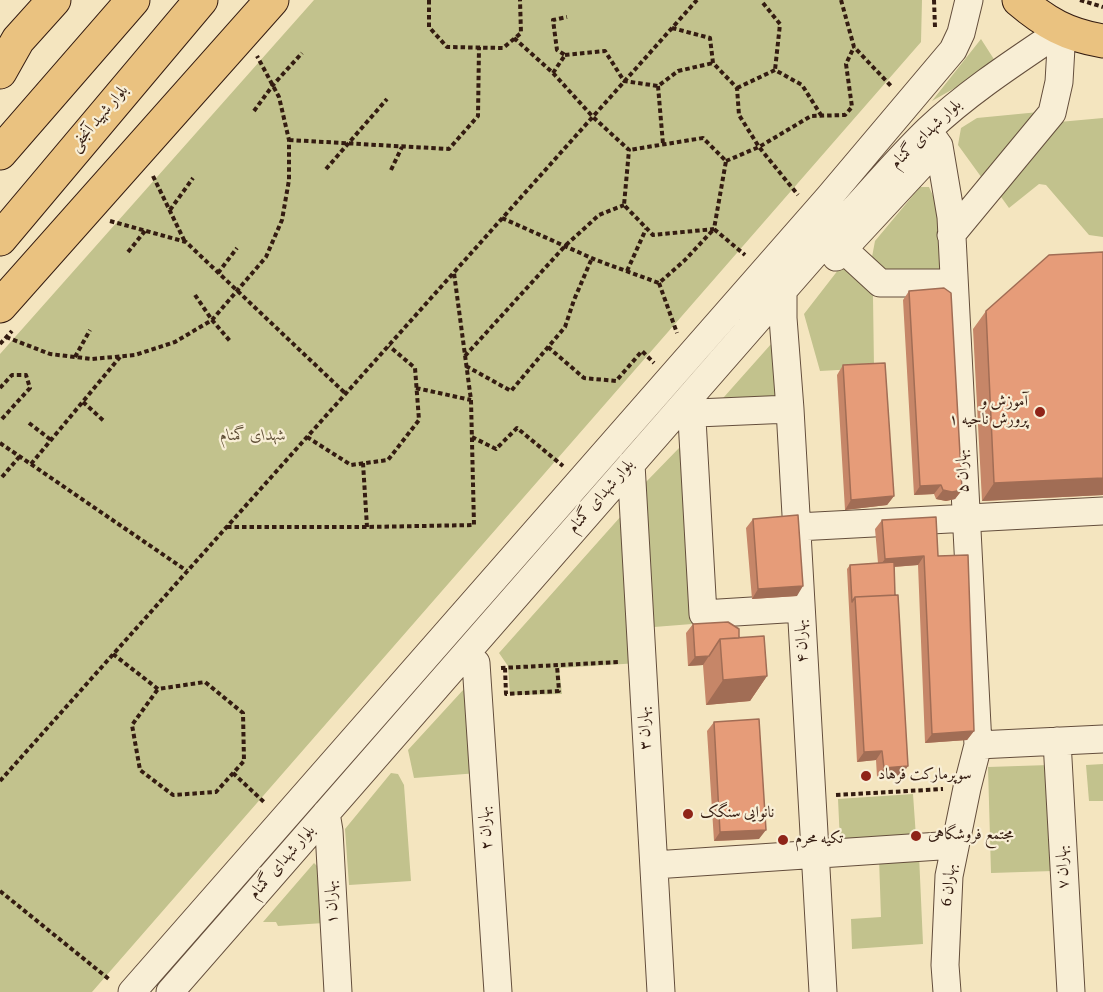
<!DOCTYPE html>
<html>
<head>
<meta charset="utf-8">
<style>
  body { margin:0 }
  canvas { display:block; background:#f4e5bf }
</style>
</head>
<body>
<canvas width="1103" height="992"></canvas>
<script>
const context = document.querySelector('canvas').getContext('2d');
context.lineJoin = 'round';
function paint(path, color) { context.fillStyle = color; context.fill(path, 'evenodd'); }
function strokePath(path, color, width, dash) { context.strokeStyle = color; context.lineWidth = width; context.lineCap = dash ? 'butt' : 'round'; context.setLineDash(dash || []); context.stroke(path); }
function label(font, color, halo, rows, align = 'center') {
  context.font = font + ' Vollkorn,Amiri,serif'; context.lineWidth = 4.5; context.setLineDash([]); context.textBaseline = 'middle'; context.strokeStyle = halo; context.fillStyle = color; for (const [text, x, y, turn = 0] of rows) {
    context.save(); context.translate(x, y); context.rotate((+turn || 0) * Math.PI / 180); context.textAlign = isNaN(turn) ? turn : align; if (halo) context.strokeText(text, 0, 0); context.fillText(text, 0, 0); context.restore();
  }
}
const green = new Path2D(`
  M314,0H922L921,42L92,992H0V354Z
  M981,39L997,64L932,101Z
  M1039,112L987,185L958,145L961,128L977,118Z
  M1103,118V237L1089,235L1046,185L1039,184L1009,208L999,194L1059,122Z
  M920,187H929L939,209V271L890,274L879,268L872,257L875,241Z
  M842,265L873,296L874,368L820,371L804,314Z
  M772,343L783,403L716,406Z
  M680,447L683,450L692,624L654,627L645,483Z
  M630,506L639,663L559,668L562,694L510,695L508,666L499,653Z
  M464,689H473L478,773L414,778L408,750Z
  M1103,764V801H1089L1086,765Z
  M1049,765L1053,871L991,873L988,767Z
  M391,773L398,774L404,785L411,881L349,885L345,829Z
  M913,794L916,837L840,842L838,799Z
  M919,855L923,944L852,949L851,919L881,917L879,858Z
  M314,863L322,871L324,923L278,926L276,922H263Z`);
const path = new Path2D(`
  M429,0V27L447,47L503,48L521,33L520,0
  M841,0L854,47L892,87
  M934,0L935,27
  M1080,0L1103,7
  M763,3L780,24L775,70
  M672,28L710,38L713,63L737,88L739,115L759,147L798,195
  M514,38L553,73L593,117L629,150L624,205L653,235L714,229L726,161L703,138L629,150
  M565,55L605,51L624,81L658,86L678,71L713,63
  M553,73L565,55L557,50L553,20L567,17
  M658,86L663,144
  M737,88L775,70L802,85L821,115
  M254,111L273,85L302,53
  M289,140L449,149L478,116L479,47
  M726,161L759,147L811,116L845,115L852,107L846,64L854,47
  M326,169L387,99
  M391,170L402,147
  M153,176L185,242
  M170,210L193,178
  M502,218L596,260L659,283L685,260L714,229L745,255
  M110,221L186,242L346,394
  M128,252L145,231
  M627,271L646,229
  M218,273L237,248
  M659,283L677,333
  M195,295L212,320L230,341
  M6,337L50,354L92,359L135,355L175,342L212,320L266,257L282,220L289,180V140L279,97L257,56
  M0,344L12,331
  M548,347L584,378L616,381L642,351L654,363
  M465,356L565,246L599,215L624,205
  M75,357L90,330
  M466,366L511,391L565,327L574,300L592,258
  M0,388L12,375H26L30,388L0,421
  M416,388L471,400
  M83,402L105,422
  M29,423L51,440
  M307,437L351,465L388,460L419,420L415,368L389,346
  M472,437L496,449L517,428L563,466
  M0,443L187,571
  M363,463L367,527
  M31,464L120,357
  M2,477L20,456
  M227,527H367L474,525L471,400L454,273
  M113,654L158,689L205,682L243,713L244,761L216,792L173,795L140,770L132,725L158,689
  M501,668L619,662
  M505,668L506,694L559,691L557,666
  M233,773L265,803
  M0,781L697,0
  M836,795L943,789
  M0,891L110,980`);
const minor = new Path2D(`
  M932,136L939,146L951,217L978,745L967,788L949,876L945,965L947,992
  M951,235L1052,113L1059,82L1062,30
  M843,249L880,283H954
  M836,257L939,146
  M783,290V318L790,409L823,992
  M697,413L790,409
  M692,419L703,614L801,608
  M631,464L661,992
  M797,527L1103,511
  M476,663L498,992
  M1057,741L1071,992
  M978,745L1103,739
  M326,813L329,831L338,992
  M654,865L955,845
  M132,992L829,197L953,50L961,33L969,0
  M170,992L849,215C875,187 900,157 928,130C968,92 1016,61 1062,30`);
const major = new Path2D(`
  M1019,0C1046,23 1067,35 1103,41
  M0,72L18,40L54,0
  M0,153L133,0
  M0,239L201,0
  M0,306L272,0`);
const wall = new Path2D(`
  M1103,252V495L982,501L973,329L986,311Z
  M909,291L962,490L955,499L946,501L936,499L934,494L914,495L903,300Z
  M843,365L894,496L887,505L845,510L837,375Z
  M753,519L797,596L752,599L746,528Z
  M882,520L938,556L974,731L967,740L925,743L918,565L894,567L902,775L877,777L876,760L857,762L847,569L850,565L878,563L875,529Z
  M693,624L739,638L767,676L750,701L706,705L703,665L688,666L686,633Z
  M714,722L759,839L714,841L707,731Z`);
const shadedWall = new Path2D(`
  M1103,478V495L982,501L994,483Z
  M941,485L934,494L914,495L920,486Z
  M943,490H962L955,499L946,501L936,499Z
  M894,496L887,505L845,510L851,500Z
  M924,556L918,565L878,568L885,559Z
  M803,586L797,596L752,599L758,589Z
  M709,656L703,665L688,666L695,657Z
  M767,676L750,701L706,705L723,680Z
  M974,731L967,740L925,743L932,734Z
  M882,751L876,760L857,762L864,752Z
  M908,766L902,775L877,777L884,768Z
  M766,830L759,839L714,841L720,832Z`);
const building = new Path2D(`
  M1103,252V478L994,483L986,311L1049,255Z
  M944,288L951,293L962,490L952,492L943,490L941,485L920,486L909,291Z
  M885,363L894,496L851,500L843,365Z
  M798,515L803,586L758,589L753,519Z
  M936,517L938,556L968,555L974,731L932,734L924,556L885,559L882,520Z
  M894,562L895,595L855,597L852,602L850,565Z
  M898,595L908,766L884,768L882,751L864,752L855,597Z
  M728,622L739,629V638L720,639L709,656L695,657L693,624Z
  M764,636L767,676L723,680L720,639Z
  M759,719L766,830L720,832L714,722Z`);
const markers = [
  [1040,412,6,"#8f2418"],
  [866,776,6,"#8f2418"],
  [688,814,6,"#8f2418"],
  [916,836,6,"#8f2418"],
  [783,840,6,"#8f2418"]
];
const streetNames = [
  ["بلوار شهید آنجفی",100,119,-50],
  ["بلوار شهدای گمنام",927,135,-44],
  ["بهاران ۵",964,471,-93],
  ["بلوار شهدای گمنام",602,497,-49],
  ["بهاران ۴",803,641,-93],
  ["بهاران ۳",646,728,-93],
  ["بهاران ۲",487,828,-94],
  ["بلوار شهدای گمنام",283,863,-49],
  ["بهاران ۷",1064,867,-93],
  ["بهاران 6",950,885,-84],
  ["بهاران ۱",333,902,-93]
];
const poiNames = [
  ["آموزش و",1028,403,"right"],
  ["پرورش ناحیه ۱",1028,421,"right"],
  ["سوپرمارکت فرهاد",878,776],
  ["نانوایی سنگک",700,814],
  ["مجتمع فروشگاهی",928,836],
  ["تکیه محرم",795,840]
];
const parkNames = [
  ["شهدای گمنام",253,437]
];
paint(green, '#c2c28d');
strokePath(minor, '#644e3c', 29);
strokePath(major, '#341c11', 35);
strokePath(path, '#341c11', 4, [4.5, 3]);
strokePath(minor, '#f8eed5', 27);
strokePath(major, '#eac280', 33);
paint(wall, '#c68668');
paint(shadedWall, '#a16d55');
paint(building, '#e69c79');
strokePath(building, '#a16d55', 1.5);
for (const [x, y, r, color] of markers) { const dot = new Path2D(); dot.arc(x, y, r, 0, 2 * Math.PI); context.fillStyle = color; context.fill(dot); strokePath(dot, '#f8eed5', 2); }
label('16px', '#341c11', '#f8eed5', streetNames);
label('16px', '#341c11', '#f8eed5', poiNames, 'left');
label('italic 16px', '#5f4e36', '#f8eed5', parkNames);
</script>
</body>
</html>
